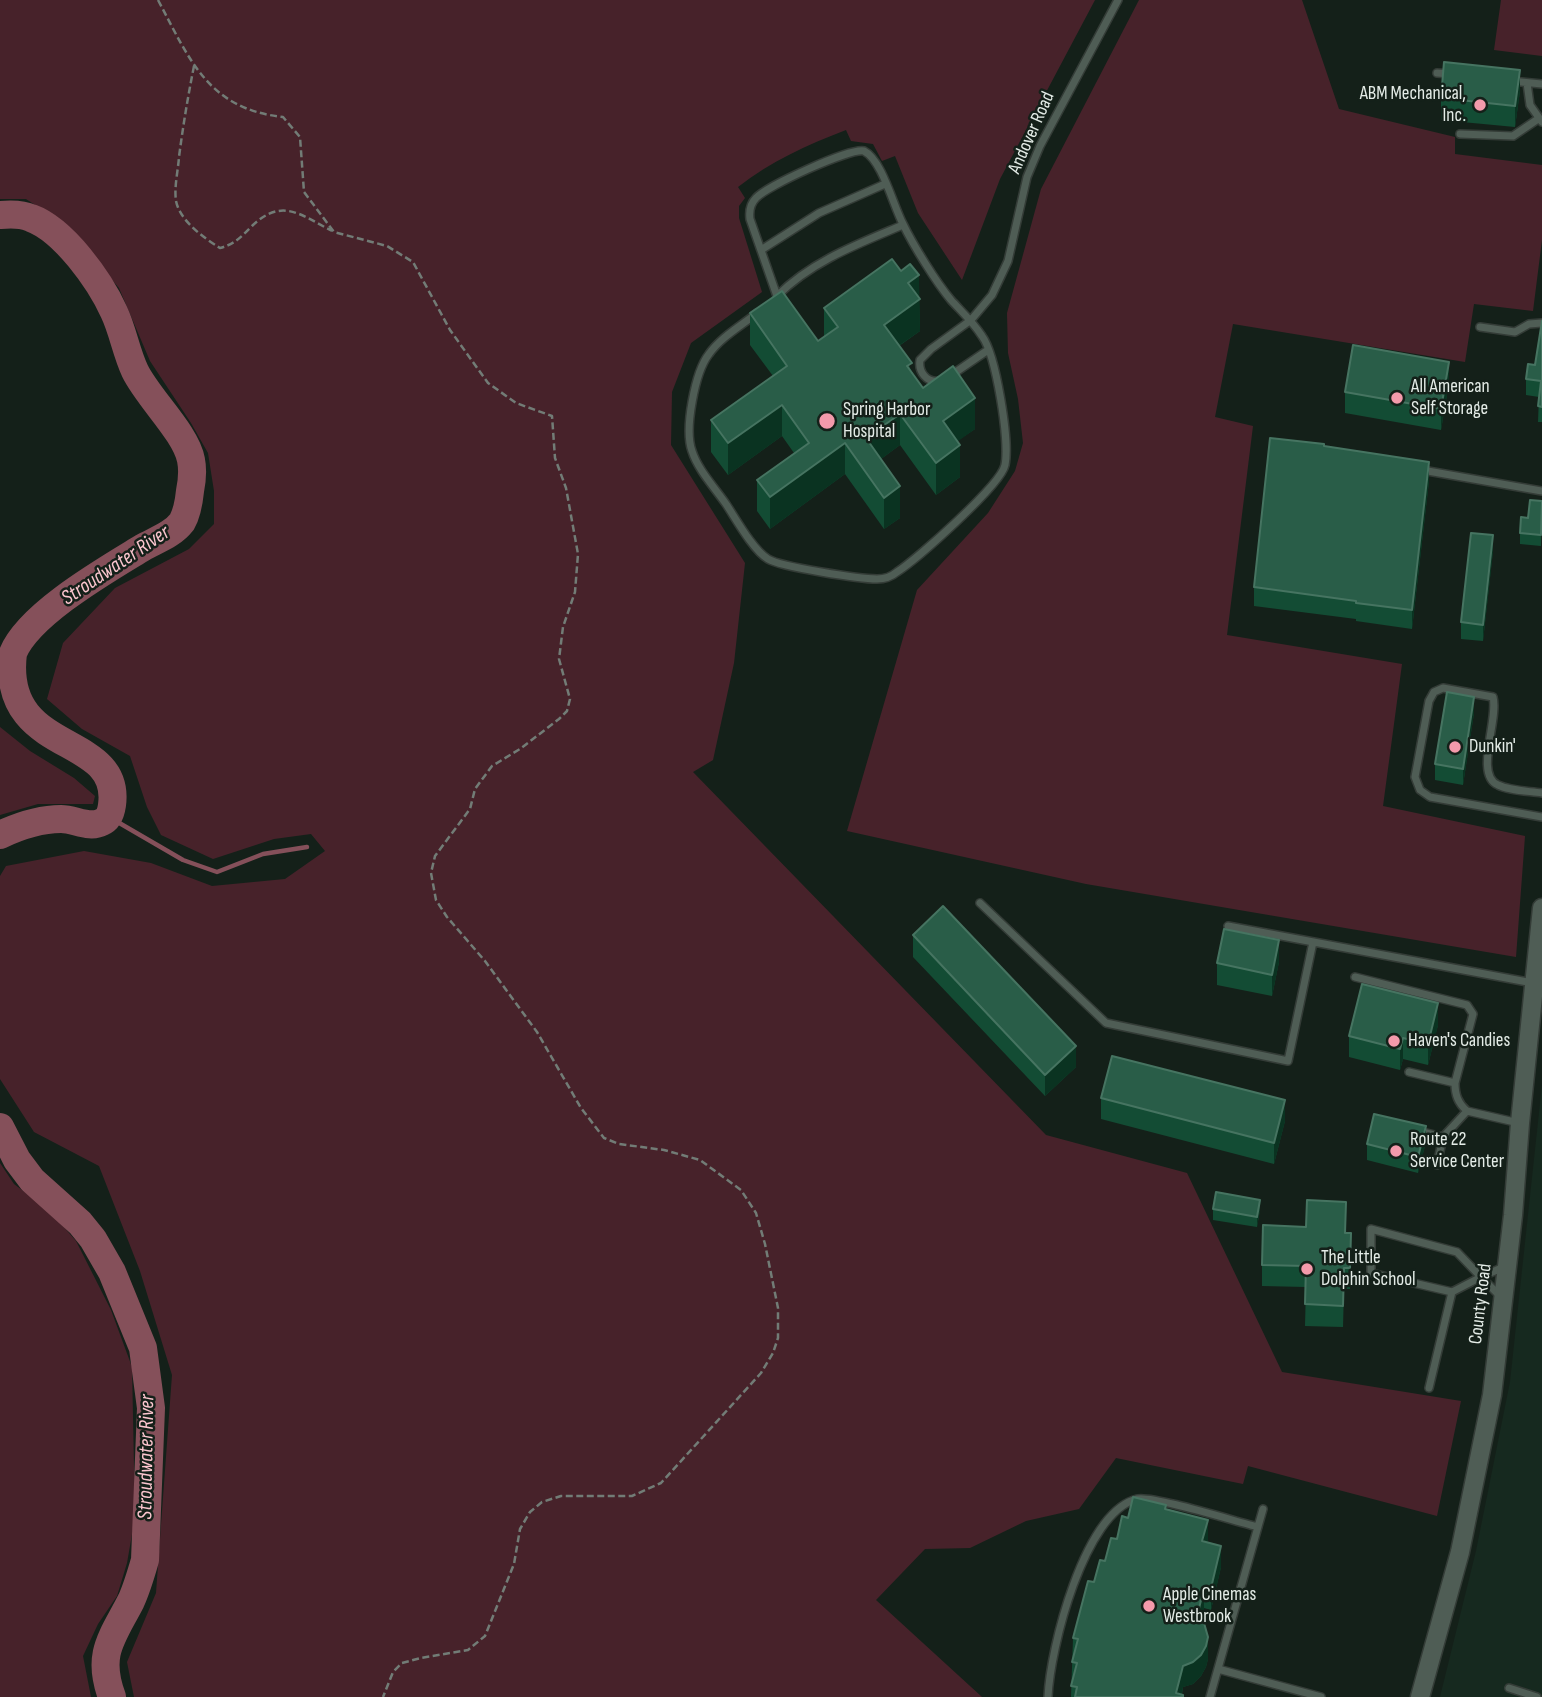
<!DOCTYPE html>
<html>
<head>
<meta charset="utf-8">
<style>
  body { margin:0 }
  canvas { display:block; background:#142019 }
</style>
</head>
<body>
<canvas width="1542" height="1697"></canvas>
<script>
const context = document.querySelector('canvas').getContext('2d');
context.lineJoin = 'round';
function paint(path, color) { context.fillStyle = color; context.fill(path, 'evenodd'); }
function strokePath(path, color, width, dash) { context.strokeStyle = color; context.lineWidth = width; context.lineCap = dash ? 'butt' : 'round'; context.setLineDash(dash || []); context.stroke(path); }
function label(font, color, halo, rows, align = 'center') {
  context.font = font + ' "Sofia Sans Condensed",sans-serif'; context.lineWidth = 5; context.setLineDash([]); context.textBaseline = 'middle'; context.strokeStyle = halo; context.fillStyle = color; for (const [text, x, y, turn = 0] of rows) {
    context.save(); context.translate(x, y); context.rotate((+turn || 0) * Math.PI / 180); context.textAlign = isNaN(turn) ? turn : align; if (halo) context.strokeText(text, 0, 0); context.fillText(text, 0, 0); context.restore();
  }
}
const built = new Path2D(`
  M1542,1085V1697H1440L1476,1551L1510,1382Z`);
const green = new Path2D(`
  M0,0H1095L1000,179L962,280L918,213L895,156L882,161L873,144L851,141L846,130C807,145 771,161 738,187L745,198L739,206V218L762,292L691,343L672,392L671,445L745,563L734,663L713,760L693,772L1046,1135L1187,1173L1282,1372L1461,1401L1437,1516L1248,1466L1243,1484L1116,1458L1079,1509L1026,1521L970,1548L925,1549L876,1600L982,1697H134L127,1662L156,1593L172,1375L140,1271L99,1166L34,1132L0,1079V876L6,866L84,851L151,863L212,886L285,879L325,851L311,834L274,839L213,859L161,835L147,807L130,756L82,729L47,699L63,643L115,588L189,549L214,524V491L208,453L191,423L150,361L119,288L64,224L26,199H0Z
  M1139,0H1302L1339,109L1455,137V154L1542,165V240L1533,311L1474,304L1465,362L1233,324L1215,417L1253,426L1227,635L1402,664L1383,806L1525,836L1516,957L1086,884L847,831L917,590L988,513L1015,471L1023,443L1018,399L1008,353L1007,313L1041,189Z
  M1501,0H1542V56L1494,50Z
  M0,727L30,751L74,778L95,796L93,804H38L0,815Z
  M0,1163L14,1184L50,1211L76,1241L111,1310L132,1367L135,1517L127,1563L117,1596L98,1624L83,1656L91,1697H0Z`);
const stream = new Path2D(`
  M109,817L183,860L217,872L263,854L307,847`);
const river = new Path2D(`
  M0,215C10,214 22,214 31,218C64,230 100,281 114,312C123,331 126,352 135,371C148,398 186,433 191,460C193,470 192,481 190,491C189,501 187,513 182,522C172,535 156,540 142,548C106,570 29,614 13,653C0,758 122,731 112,805C111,812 109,819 102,822C89,829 75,819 61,819C40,819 19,826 0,835
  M0,1127L17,1160L32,1180L80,1223L93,1239L112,1272L143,1348L151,1408L145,1560C141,1574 137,1588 131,1601C112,1638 96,1654 112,1697`);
const path = new Path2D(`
  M158,0C190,60 208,109 283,117L300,137L304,192L334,232L387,246L413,262L450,330L488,383L516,403L552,416L555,458L566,488L578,554L575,592L563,627L559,659L570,699L567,711L559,719L520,749L492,766L475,789L470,809L435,856L431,873L436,900L447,917L485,961L537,1032L581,1108L604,1138L619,1144L664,1150L700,1160L741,1190L756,1213L765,1244L778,1308V1338L773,1353L761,1373L661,1483L632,1496H561L542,1502L530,1512L520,1529L514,1564L485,1636L468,1650L421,1658L402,1663L393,1672L383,1697
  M194,66C188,96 183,126 179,157C178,171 174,187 176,201C180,221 204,238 220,248C235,244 241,237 252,226C282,197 301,215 332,231`);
const service = new Path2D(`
  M1437,73L1451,74
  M1511,81L1542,84
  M1527,83L1530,105L1542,122
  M1460,134L1513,136L1538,119
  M761,250L819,213L885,184
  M777,296C812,261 858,244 903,225
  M757,313C741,326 721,337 709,354C695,372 684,429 692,451C698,470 715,488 726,504C736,519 753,550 768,559C781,567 860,579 877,579C885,579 891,577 897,572C917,559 1001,485 1005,465C1010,441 996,355 982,336C973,322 962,312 951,300C936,282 913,245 903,224C893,205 882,160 864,151C849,148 767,186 756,198C751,203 749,211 750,219L777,296
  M1480,327L1515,332L1529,324L1542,323
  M950,376L988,350
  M939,381C927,383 918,372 920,360L931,349L971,320L992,295L1008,261L1027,177L1040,146L1118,0
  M1422,470L1542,491
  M1542,793C1529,791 1510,791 1498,785C1474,775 1499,719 1493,697L1443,688L1434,692L1429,701L1415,777L1420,790L1430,797L1542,817
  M980,903L1106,1023L1288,1061L1313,942
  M1228,926L1533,983
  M1355,977L1467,1005L1473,1014L1455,1083C1455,1095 1458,1103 1467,1111L1519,1123
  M1409,1072L1455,1083
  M1418,1131L1443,1137L1467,1111
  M1437,1165L1443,1137
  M1500,1296L1481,1277L1452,1292L1371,1273V1229L1457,1252L1481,1277L1506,1266
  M1429,1388L1452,1292
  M1218,1669L1321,1697
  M1509,1688L1537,1697
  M1048,1697C1050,1649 1084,1512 1137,1499C1152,1495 1237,1522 1258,1527
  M1210,1697L1263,1509`);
const secondary = new Path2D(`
  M1420,1697L1460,1552L1492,1395L1513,1215L1520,1123L1542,908`);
const wall = new Path2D(`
  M1520,91L1515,127L1441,120V98Z
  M919,297L920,331L899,346L912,372L923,388L975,429L957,441L960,477L936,495L900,445L881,459L900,518L884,529L845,474L770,529L757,511V480L794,453L782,436L728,475L711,452V420L773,376L750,345V313L818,341L824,337V308Z
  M1542,321V422H1538L1539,397L1526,395V379L1535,365Z
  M1449,383L1441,430L1345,413V392Z
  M1324,446L1429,481L1412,629L1356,621V619L1254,606V587Z
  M1542,501L1541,546L1520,544V533Z
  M1493,551L1483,641L1461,639V622Z
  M1474,713L1463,785L1435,780V764Z
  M913,935L1076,1067L1045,1096L913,957Z
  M1279,962L1272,996L1217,985V963Z
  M1438,1025L1428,1065L1403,1059L1400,1070L1349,1057V1036Z
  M1101,1098L1285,1121L1274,1164L1101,1119Z
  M1426,1142L1418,1173L1367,1160V1144Z
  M1213,1209L1260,1210L1257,1227L1213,1220Z
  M1346,1233L1351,1254L1350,1289H1344L1343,1327L1305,1326L1306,1287L1262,1286V1265Z
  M1166,1509L1207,1542L1221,1567L1211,1610L1204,1608L1202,1619L1208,1659L1206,1667L1201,1676L1193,1684L1183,1687L1182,1694L1183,1697H1071L1073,1638L1094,1582L1128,1518Z`);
const shadedWall = new Path2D(`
  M1520,70V91L1515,127V106Z
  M919,275L920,331L884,356V325L908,283Z
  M1449,362V383L1441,430V409Z
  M975,398V429L943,452V421Z
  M782,405V436L728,475V443Z
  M900,414V445L866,470V438Z
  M845,443V474L770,529V497Z
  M960,445V477L936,495V463Z
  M1429,462V481L1412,629V610Z
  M900,486V518L884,529V498Z
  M1493,535V551L1483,641V625Z
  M1474,697V713L1463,785V769Z
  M1279,940V962L1272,996V975Z
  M1438,1003V1025L1428,1065V1044Z
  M1403,1038V1059L1400,1070V1049Z
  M1076,1046V1067L1045,1096V1075Z
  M1285,1100V1121L1274,1164V1143Z
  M1426,1126V1142L1418,1173V1157Z
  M1260,1200V1210L1257,1227V1217Z
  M1208,1520V1541L1202,1562V1541Z
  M1221,1546V1567L1211,1610V1588Z
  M1204,1587V1608L1198,1634V1613Z
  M1208,1637V1659L1206,1667L1201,1676L1193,1684L1183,1687L1181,1697L1176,1693L1183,1666Z`);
const building = new Path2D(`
  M1444,62L1520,70L1515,106L1441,98Z
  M892,259L901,271L910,264L919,275L908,283L920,299L884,325L912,363L907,366L923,388L953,366L975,398L943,421L960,445L936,463L900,414L866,438L900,486L884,498L845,443L770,497L757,480L809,443L782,405L728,443L711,420L787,366L750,313L782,291L818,341L838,327L824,308Z
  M1542,321V407L1538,406L1541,381L1526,379L1528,364L1535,365Z
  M1353,345L1449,362L1441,409L1345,392Z
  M1270,438L1324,444V446L1429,462L1412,610L1356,603V601L1254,587Z
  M1530,500L1542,501L1541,535L1520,533L1521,517L1528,518Z
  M1471,533L1493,535L1483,625L1461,622Z
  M1447,692L1474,697L1463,769L1435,764Z
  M943,906L1076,1046L1045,1075L913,935Z
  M1224,929L1279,940L1272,975L1217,963Z
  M1362,984L1438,1003L1428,1044L1403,1038L1400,1049L1349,1036Z
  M1112,1056L1285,1100L1274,1143L1101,1098Z
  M1374,1114L1426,1126L1418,1157L1367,1144Z
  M1216,1192L1260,1200L1257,1217L1213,1209Z
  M1307,1200L1346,1202L1345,1233H1351L1350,1268H1344L1343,1306L1305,1304L1306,1266L1262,1265L1263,1225L1306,1227Z
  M1133,1497L1166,1505L1165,1509L1208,1520L1202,1541L1221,1546L1211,1588L1204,1587L1198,1613L1204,1623L1208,1637L1206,1646L1201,1655L1193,1662L1183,1666L1176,1693L1183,1695V1697H1075L1077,1687L1071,1686L1077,1663L1072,1662L1078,1639L1073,1638L1088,1581L1094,1582L1100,1560L1105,1561L1111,1538L1117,1539L1122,1516L1128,1518Z`);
const markers = [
  [1480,105,7,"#f39aab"],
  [1397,398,7,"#f39aab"],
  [827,421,9,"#f39aab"],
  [1455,747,7,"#f39aab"],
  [1394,1041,7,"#f39aab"],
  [1396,1151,7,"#f39aab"],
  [1307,1269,7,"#f39aab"],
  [1149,1606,7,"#f39aab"]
];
const poiNames = [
  ["ABM Mechanical,",1466,94,"right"],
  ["Inc.",1466,116,"right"],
  ["All American",1411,387],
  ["Self Storage",1411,409],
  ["Spring Harbor",843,410],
  ["Hospital",843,432],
  ["Dunkin'",1469,747],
  ["Haven's Candies",1408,1041],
  ["Route 22",1410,1140],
  ["Service Center",1410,1162],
  ["The Little",1321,1258],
  ["Dolphin School",1321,1280],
  ["Apple Cinemas",1163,1595],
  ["Westbrook",1163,1617]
];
const streetNames = [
  ["Andover Road",1032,133,-66],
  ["County Road",1481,1304,-83]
];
const waterNames = [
  ["Stroudwater River",116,566,-34],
  ["Stroudwater River",147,1457,-89]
];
paint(built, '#16291f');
paint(green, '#47222a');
strokePath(stream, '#85505a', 4.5);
strokePath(river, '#85505a', 28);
strokePath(service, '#343c37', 10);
strokePath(secondary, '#343c37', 21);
strokePath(path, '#727c76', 2.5, [7, 3.5]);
strokePath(service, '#4f5d55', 7);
strokePath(secondary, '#4f5d55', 18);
paint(wall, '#134c34');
paint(shadedWall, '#0a3321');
paint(building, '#295d48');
strokePath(building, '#467461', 2);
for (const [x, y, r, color] of markers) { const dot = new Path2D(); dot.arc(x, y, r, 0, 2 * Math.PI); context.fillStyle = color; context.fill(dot); strokePath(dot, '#142019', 2.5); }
label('19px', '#e4ece7', '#142019', poiNames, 'left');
label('19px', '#e4ece7', '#142019', streetNames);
label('italic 21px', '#fcc6cf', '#142019', waterNames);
</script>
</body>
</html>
